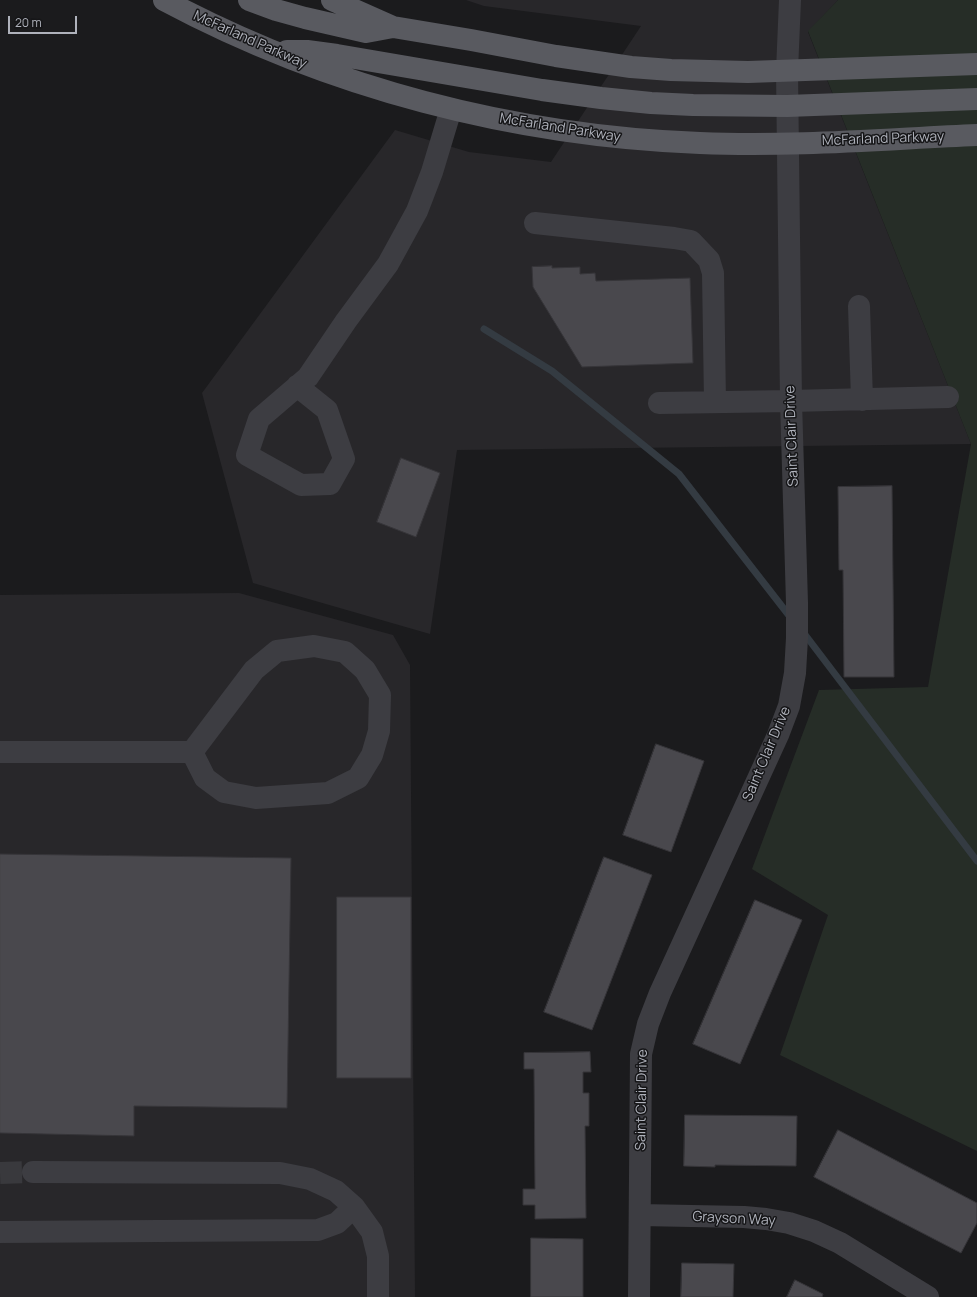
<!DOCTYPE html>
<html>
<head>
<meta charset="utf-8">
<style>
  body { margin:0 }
  #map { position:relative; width:977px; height:1297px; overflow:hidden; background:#1b1b1d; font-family:Manrope,sans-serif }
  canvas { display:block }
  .scale { position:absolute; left:8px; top:16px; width:69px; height:18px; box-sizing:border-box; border:2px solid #afb2bb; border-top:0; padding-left:5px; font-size:12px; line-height:14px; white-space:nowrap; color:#afb2bb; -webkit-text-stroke:3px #161618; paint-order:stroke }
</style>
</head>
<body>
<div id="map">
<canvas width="977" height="1297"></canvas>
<div class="scale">20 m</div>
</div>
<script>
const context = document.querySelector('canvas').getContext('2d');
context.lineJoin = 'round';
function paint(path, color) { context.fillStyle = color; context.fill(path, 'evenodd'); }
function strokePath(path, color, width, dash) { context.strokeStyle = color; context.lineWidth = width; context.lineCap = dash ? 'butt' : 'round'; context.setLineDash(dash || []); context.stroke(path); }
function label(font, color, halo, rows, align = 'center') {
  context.font = font + ' Manrope,sans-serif'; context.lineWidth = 3; context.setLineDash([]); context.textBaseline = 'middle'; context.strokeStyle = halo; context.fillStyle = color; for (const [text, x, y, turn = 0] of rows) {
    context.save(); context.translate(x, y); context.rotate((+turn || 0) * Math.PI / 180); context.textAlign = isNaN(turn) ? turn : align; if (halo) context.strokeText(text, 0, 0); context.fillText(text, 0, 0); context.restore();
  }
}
const built = new Path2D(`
  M466,0H838L808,32L971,444L457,450L430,634L253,583L202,393L395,130L469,152L551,162L641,26L484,6Z
  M239,593L393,635L410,665L415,1297H0V595Z`);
const green = new Path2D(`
  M838,0H977V1151L780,1055L828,915L752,869L819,690L928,687L971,444L808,31Z`);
const stream = new Path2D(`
  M484,329L552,371L679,474L791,618
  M803,632L977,861`);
const building = new Path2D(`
  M552,266V268L580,267V274L595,273L596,281L690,278L693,363L582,367L533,287L532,267Z
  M401,458L440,473L416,537L377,522Z
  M892,486L894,677H844L843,570H839L838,487Z
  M656,744L704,761L671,852L623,835Z
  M0,854L291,858L287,1108L134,1106V1136L0,1133Z
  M604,857L652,875L592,1030L544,1012Z
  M337,897H411V1078H337Z
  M755,900L802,920L740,1064L693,1044Z
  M590,1052L591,1072H583V1093H589V1126H585L586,1218L535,1219V1205H523V1189H535L534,1069H524V1053Z
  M685,1115L797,1116L796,1166L715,1165V1167L684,1166Z
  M838,1130L977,1203V1223L961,1253L814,1177Z
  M531,1238L583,1239V1297H531Z
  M682,1263L734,1264L733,1297H681Z
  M795,1280L823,1294L822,1297H787Z`);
const minorTunnel = new Path2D(`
  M0,1173L33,1172`);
const minor = new Path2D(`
  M535,223L674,238L691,241L709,260L713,273L715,402
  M859,306L862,400
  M297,386L327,410L344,459L330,484L301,485L247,455L259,419L308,377L346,321L388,264L417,211L432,172L451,109
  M659,403L791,401L948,397
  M314,646L345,652L365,670L380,695L379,731L372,755L358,778L328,793L256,798L224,792L205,778L192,752L254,670L277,651Z
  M0,752H192
  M33,1172L280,1173L310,1179L336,1191L354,1207L372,1232L378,1256V1297
  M640,1215L744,1217L766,1219L789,1223L814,1231L840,1243L928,1297
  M0,1232L318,1230L337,1223L354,1207
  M639,1297L641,1054L648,1024L660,993L778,735L789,706L795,673L797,638V603L791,401L787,71L790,0`);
const major = new Path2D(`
  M164,0C329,88 514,136 700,143C792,147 885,139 977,135
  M249,0L276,10L305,18L366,32L393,27
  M332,0L393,27L471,40L556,56L631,67L671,70L748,72L977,64
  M287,51H307L337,55L542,90L601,98L651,103L693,105L787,106L977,99`);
const streetNames = [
  ["McFarland Parkway",250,40,24],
  ["McFarland Parkway",560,128,9],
  ["McFarland Parkway",883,139,-2],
  ["Saint Clair Drive",792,436,-92],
  ["Saint Clair Drive",767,754,-67],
  ["Saint Clair Drive",642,1100,-89],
  ["Grayson Way",734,1219,3]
];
paint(built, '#28272a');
paint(green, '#262d27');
strokePath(stream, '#343b42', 7);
paint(building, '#49484d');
strokePath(building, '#363539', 1);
strokePath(minorTunnel, '#39393d', 22, [22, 11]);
strokePath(minor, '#3d3d42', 22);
strokePath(major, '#595a60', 22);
label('14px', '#afb2bb', '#161618', streetNames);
</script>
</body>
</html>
